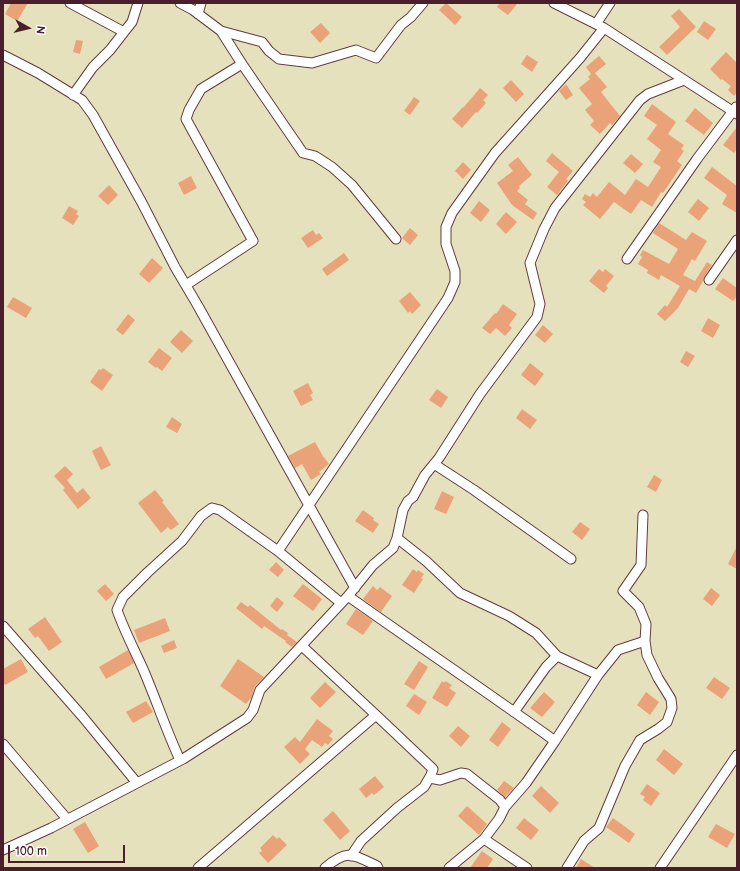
<!DOCTYPE html>
<html>
<head>
<meta charset="utf-8">
<style>
  body { margin:0 }
  #map { position:relative; width:740px; height:871px; overflow:hidden; background:#e6e1bd; font-family:"Balsamiq Sans",sans-serif }
  canvas { display:block }
  .frame { position:absolute; inset:0; border:4px solid #4a1f2b; pointer-events:none }
  .north { position:absolute; left:8px; top:8px; width:40px; height:40px; -webkit-text-stroke:3px #fff; paint-order:stroke; rotate:98deg; font-size:11px; font-weight:700; line-height:16px; text-align:center; color:#4a1f2b }
  .north::after { content:''; display:block; margin:auto; width:14px; height:18px; background:#4a1f2b; clip-path:polygon(50% 0,100% 100%,50% 72%,0 100%) }
  .scale { position:absolute; left:8px; top:845px; width:117px; height:18px; box-sizing:border-box; border:2px solid #4a1f2b; border-top:0; padding-left:5px; font-size:12px; line-height:14px; white-space:nowrap; color:#4a1f2b; -webkit-text-stroke:3px #fff; paint-order:stroke }
</style>
</head>
<body>
<div id="map">
<canvas width="740" height="871"></canvas>
<div class="frame"></div>
<div class="north">N</div>
<div class="scale">100 m</div>
</div>
<script>
const context = document.querySelector('canvas').getContext('2d');
context.lineJoin = 'round';
function paint(path, color) { context.fillStyle = color; context.fill(path, 'evenodd'); }
function strokePath(path, color, width, dash) { context.strokeStyle = color; context.lineWidth = width; context.lineCap = dash ? 'butt' : 'round'; context.setLineDash(dash || []); context.stroke(path); }
const building = new Path2D(`
  M11,3H28L17,21L5,14Z
  M446,3L462,17L455,25L439,10Z
  M500,3H518L508,15L497,7Z
  M679,9L696,27L667,55L659,47L680,27L671,16Z
  M704,21L716,29L708,40L697,32Z
  M321,23L330,33L320,43L310,32Z
  M76,40L83,41L80,54L73,52Z
  M726,52L737,63V92L734,96L728,90L731,86L722,79L721,80L710,69Z
  M527,55L538,62L532,72L521,64Z
  M599,56L606,64L595,73L607,87L601,92L620,116L612,125L610,123L600,134L590,125L594,121L585,110L592,104L579,88L590,79L588,77L591,74L586,67Z
  M511,80L524,94L516,102L503,88Z
  M566,84L573,95L566,100L559,91Z
  M480,88L488,95L483,100L486,103L477,113L476,112L462,128L452,119L463,107V108Z
  M414,97L420,101L410,115L404,111Z
  M652,104L676,122L668,134L684,145L681,149L684,151L677,161L682,165L663,193L661,192L652,207L641,200L631,214L614,202L600,219L583,205L586,202L582,199L585,194L590,197L593,193L597,197L609,182L625,195L636,179L648,187L661,167L653,162L661,150L647,139L657,125L644,116Z
  M695,108L713,123L704,135L685,121Z
  M737,127V149L734,153L723,145Z
  M552,153L573,171L566,179L568,181L557,195L547,187L559,172L546,161Z
  M631,154L643,164L635,173L623,163Z
  M518,157L532,175L519,186L520,188L517,191L528,200L525,204L537,213L533,220L512,205L497,183L513,171L508,165Z
  M463,162L471,170L463,179L455,171Z
  M712,167L737,186V213L722,204L727,195L704,178Z
  M191,176L197,188L184,195L178,183Z
  M109,185L118,195L108,205L98,196Z
  M698,199L709,208L699,221L688,212Z
  M479,201L490,210L481,222L470,213Z
  M69,206L78,211L76,214L79,216L73,225L62,218Z
  M506,212L517,222L506,234L496,224Z
  M659,223L686,240L692,232L707,241L695,261L692,259L683,275L695,281L707,262L712,265L704,277L703,281L696,293L689,289L678,308L665,321L657,314L665,305L667,307L680,286L661,275L659,280L647,273L648,270L638,264L642,257L640,255L643,250L669,264L678,249L653,233Z
  M410,228L418,235L410,245L402,238Z
  M313,230L316,235L319,233L323,238L308,248L301,238Z
  M344,253L349,260L327,276L322,269Z
  M152,258L163,268L149,283L139,274Z
  M599,269L603,272L605,269L614,276L606,286L608,288L604,293L589,281Z
  M723,278L737,288V296L733,301L715,289Z
  M410,292L421,305L412,314L410,311L408,313L399,301Z
  M13,297L32,308L26,318L7,307Z
  M503,304L517,314L509,325L512,328L505,336L496,328L490,334L482,328L495,313L496,314Z
  M128,314L135,320L123,335L116,330Z
  M708,318L720,325L713,338L701,331Z
  M543,325L553,334L545,343L535,335Z
  M181,330L193,341L182,353L170,342Z
  M159,348L172,358L162,371L157,367L156,368L148,362Z
  M686,351L695,356L688,367L680,362Z
  M530,363L544,374L535,386L521,375Z
  M103,368L113,375L102,391L90,382L99,369L101,370Z
  M308,383L313,393L310,395L313,400L301,406L293,391Z
  M437,389L448,397L441,408L429,400Z
  M522,409L537,420L530,429L516,418Z
  M172,417L182,424L177,433L166,427Z
  M315,442L324,458V457L329,464L319,472L321,474L311,480L302,464L295,468L288,456Z
  M101,446L111,465L101,470L92,451Z
  M65,466L73,474L67,480L77,493L83,488L91,498L78,509L63,490L65,488L54,476Z
  M654,475L662,480L656,492L647,487Z
  M155,490L164,501L162,502L179,524L171,530L168,527L161,533L138,503Z
  M442,491L454,497L446,514L434,509Z
  M363,510L374,518L373,520L379,524L373,533L355,521Z
  M580,522L590,529L582,540L572,532Z
  M737,546V569L728,564Z
  M276,562L284,570L278,577L269,570Z
  M413,569L417,572L418,570L424,574L421,578L423,579L414,593L402,585Z
  M105,584L114,594L106,601L97,591Z
  M303,584L322,599L313,611L293,596Z
  M373,586L377,590L380,587L392,596L381,612L363,599Z
  M711,588L720,595L712,606L703,599Z
  M277,597L284,603L277,612L270,606Z
  M241,602L248,607L250,605L281,630L282,629L288,633L287,635L297,642L292,647L285,642L286,641L264,626L262,629L236,608Z
  M356,609L373,621L363,635L346,624Z
  M45,617L62,642L49,651L38,636L35,638L28,629Z
  M165,618L170,631L139,643L134,630Z
  M174,640L177,648L164,653L161,646Z
  M128,650L134,663L106,679L99,667Z
  M21,659L28,672L5,685L3,681V669Z
  M238,659L264,677L255,686L251,698L246,704L220,686Z
  M419,661L428,667L414,690L404,684Z
  M714,677L730,688L722,699L706,688Z
  M442,681L444,683L445,681L452,685L449,688L456,693L447,707L432,698Z
  M325,682L336,692L320,708L310,698Z
  M544,692L555,702L542,717L530,708Z
  M646,692L659,702L650,715L637,705Z
  M414,694L427,702L419,715L406,706Z
  M146,701L153,712L133,723L126,712Z
  M317,719L333,731L329,736L333,739L328,745L325,743L322,747L312,740L305,749L310,754L300,764L284,747L295,737L300,742Z
  M502,722L511,729L498,747L489,740Z
  M458,726L470,736L461,747L449,736Z
  M664,749L683,764L674,775L656,760Z
  M375,776L384,787L374,795L372,793L366,798L359,789Z
  M504,781L514,788L505,797L497,790Z
  M647,784L660,793L651,806L643,800L645,797L640,794Z
  M541,786L559,803L550,813L532,796Z
  M467,806L487,824L479,835L458,816Z
  M333,811L350,831L340,840L323,820Z
  M524,818L539,830L531,840L516,828Z
  M613,818L635,834L629,843L606,827Z
  M85,822L99,846L88,853L73,829Z
  M716,824L735,834L727,848L708,837Z
  M273,835L277,839L279,837L287,845L268,863L259,853L262,851L260,848Z
  M482,851L493,859L487,868H470Z
  M581,859L595,868H576Z`);
const street = new Path2D(`
  M70,3L124,32L110,50L93,67L73,95
  M180,3L193,10L221,31L262,42L269,51L279,59L312,63L356,50L376,58L401,25L411,17L423,3
  M554,3L604,28L737,114
  M198,14L201,3
  M596,24L610,3
  M221,31L242,64
  M124,32L132,22L138,3
  M3,55L38,73L69,92L82,100L93,115L141,201L175,267L198,306L355,588
  M627,259L697,159L736,107
  M709,280L737,240
  M186,285L253,241L186,119L189,110L201,89L242,64L303,153L315,156L332,167L352,185L396,239
  M434,464L474,490L571,559
  M397,538L426,561L460,593L509,616L536,633L557,656L546,667L514,712
  M278,551L448,298L455,282V271L446,244V227L452,213L495,153L580,58L604,28
  M348,596C417,645 487,692 555,741L526,783L505,807
  M3,626L82,716L137,783
  M557,656L598,675L618,650L645,641L646,624L639,607L623,591L641,565L643,515
  M555,741L598,675
  M3,744L67,819
  M180,760C166,730 156,699 143,669C134,649 124,630 117,610L123,597L148,572L182,541L201,516L212,508L220,510L278,551L341,603
  M430,778L440,780L461,773L467,774L500,800L505,807L499,819L484,839L449,868
  M484,839L527,868
  M3,850L51,828L183,759L247,718L253,710L260,690L348,596L373,565L393,548L397,538L403,510L408,501L413,497L425,475L439,458L480,394L537,317L540,304L530,263L544,229L555,208L640,100L648,94L684,80
  M351,856L361,841L397,808L424,787L431,775L433,769L376,715
  M198,868L376,715L302,646
  M325,868C347,849 352,854 377,866L378,868
  M567,868L584,841L599,828L625,766L640,740L658,729L667,722L672,708L671,699L658,678L647,655L645,641
  M660,868L737,755`);
paint(building, '#eaa278');
strokePath(street, '#613c41', 11);
strokePath(street, '#fff', 9);
</script>
</body>
</html>
